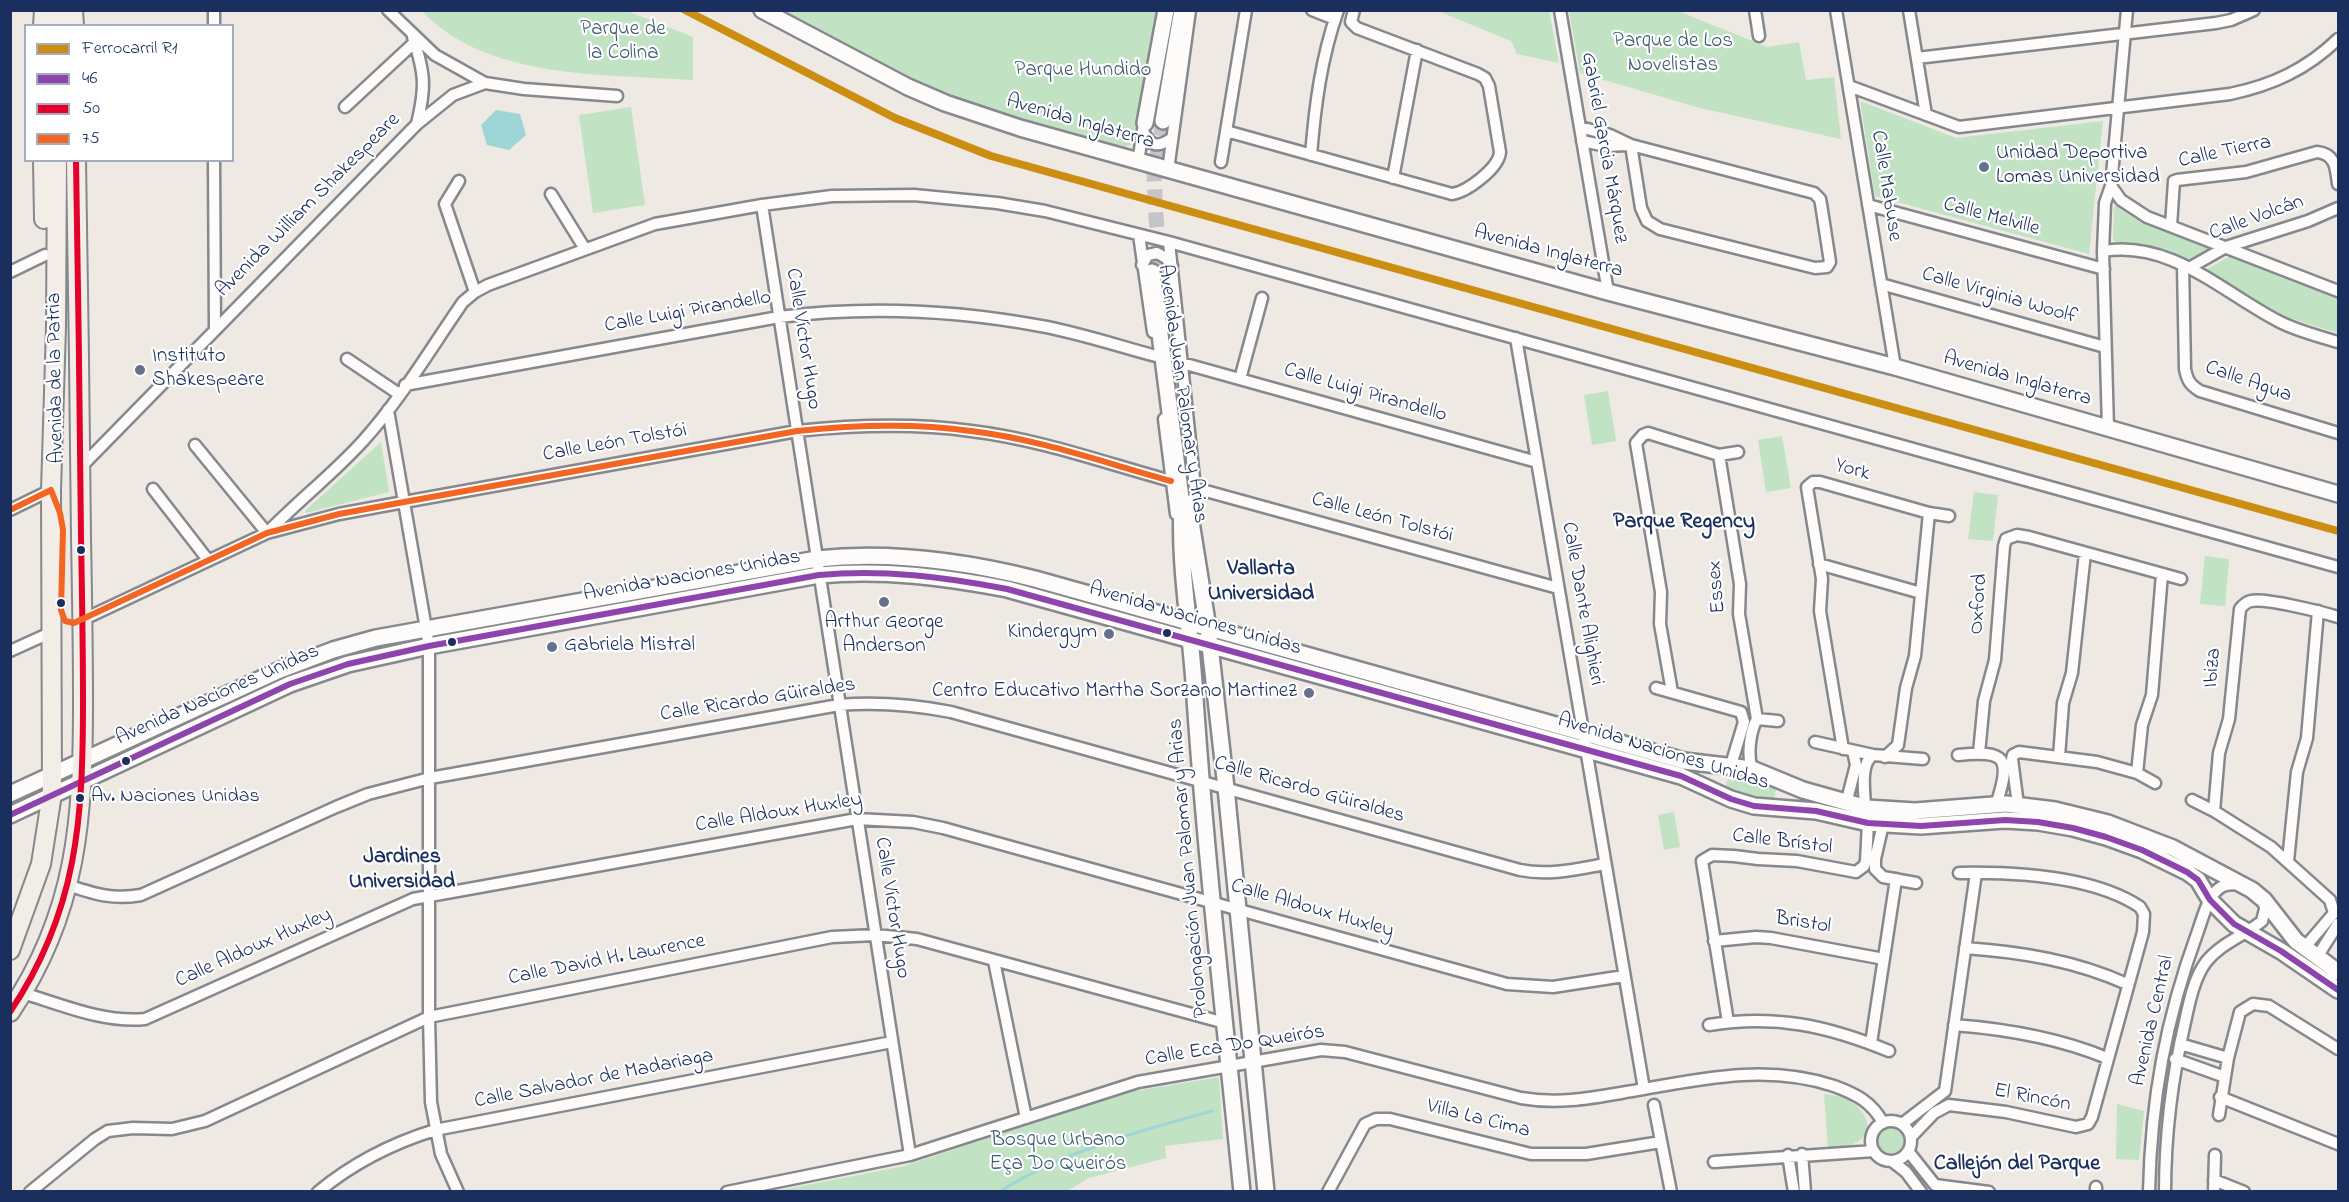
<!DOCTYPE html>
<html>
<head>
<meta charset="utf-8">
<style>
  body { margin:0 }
  #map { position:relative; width:2349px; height:1202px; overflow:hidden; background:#efe9e3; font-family:"Indie Flower",sans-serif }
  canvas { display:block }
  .frame { position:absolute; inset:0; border:12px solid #1b2f5e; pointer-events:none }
  .legend { position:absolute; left:24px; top:24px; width:210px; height:138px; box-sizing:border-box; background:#fff; border:2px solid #a4acbf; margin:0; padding:8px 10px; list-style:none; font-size:18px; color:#1b2f5e }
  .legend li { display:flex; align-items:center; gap:12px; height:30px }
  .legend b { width:30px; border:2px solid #a4acbf }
</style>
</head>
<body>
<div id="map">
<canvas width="2349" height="1202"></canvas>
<div class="frame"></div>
<ul class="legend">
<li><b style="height:8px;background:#cb8e13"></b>Ferrocarril R1</li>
<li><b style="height:8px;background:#8e44ad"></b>46</li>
<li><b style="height:8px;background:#e4002b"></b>50</li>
<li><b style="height:8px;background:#f26522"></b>75</li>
</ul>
</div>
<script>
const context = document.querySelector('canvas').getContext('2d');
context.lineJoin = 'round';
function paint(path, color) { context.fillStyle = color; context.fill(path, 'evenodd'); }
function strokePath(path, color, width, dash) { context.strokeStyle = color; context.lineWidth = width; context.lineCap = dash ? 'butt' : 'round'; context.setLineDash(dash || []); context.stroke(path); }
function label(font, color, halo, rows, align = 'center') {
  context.font = font + ' "Indie Flower",sans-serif'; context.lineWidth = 4.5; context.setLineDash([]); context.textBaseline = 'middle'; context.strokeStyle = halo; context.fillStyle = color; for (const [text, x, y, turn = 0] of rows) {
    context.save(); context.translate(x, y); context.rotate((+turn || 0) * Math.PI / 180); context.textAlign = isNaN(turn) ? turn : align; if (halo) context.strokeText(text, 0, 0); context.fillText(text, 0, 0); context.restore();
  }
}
const green = new Path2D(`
  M422,11H627L693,37V80C605,74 486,80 422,11Z
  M776,11H1156L1133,142L1131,145L1125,147L972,104L919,84Z
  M1438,11H1549L1559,63L1517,54L1511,41Z
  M1569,11H1678L1767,47L1799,42L1806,80L1834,77L1841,139L1700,108L1580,73Z
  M1860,101L1956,138L2103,121L2089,254L1875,196Z
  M631,107L645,205L593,213L579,115Z
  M2114,206H2119L2126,212L2213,248L2189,262L2152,247L2116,245L2113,238Z
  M2232,255L2338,296V333L2283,316L2204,271Z
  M1608,391L1616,441L1592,445L1584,395Z
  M1782,436L1791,488L1766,492L1758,440Z
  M381,442L389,492L306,513V510Z
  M1974,492L1998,495L1993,541L1968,539Z
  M2205,556L2229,559L2225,606L2200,604Z
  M1733,775C1747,774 1767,777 1776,790L1774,798L1767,802C1758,800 1708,792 1733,775Z
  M1674,812L1680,847L1664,850L1658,815Z
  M1219,1077L1223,1139L1165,1146L1166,1158L1089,1178L1067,1191H776L904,1166L1129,1092Z
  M1824,1094C1831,1095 1840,1096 1847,1099C1861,1106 1878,1129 1860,1140C1851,1147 1839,1147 1828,1147Z
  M2117,1104L2144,1111L2139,1160L2116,1159Z
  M1877 1141a15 15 0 1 1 30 0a15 15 0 1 1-30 0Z`);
const water = new Path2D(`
  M496,110L520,114L526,135L509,150L487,145L481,125Z`);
const stream = new Path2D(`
  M999,1192C1064,1151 1139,1131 1212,1111`);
const secondaryTunnel = new Path2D(`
  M1162,273L1156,218L1154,174L1163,121`);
const street = new Path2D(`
  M214,10V26
  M388,10L435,55L485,83
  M1312,10L1335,19
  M1560,10L1608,292
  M1755,10L1759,36
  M1836,10L1895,367
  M1909,10L1926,115
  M413,37C425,74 426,87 417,124
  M1917,58L2216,23L2231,20L2254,10
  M1849,86L1959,127L2230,94C2273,85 2307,69 2338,39
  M345,107L415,42
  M1580,127L1610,135L1631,145L1814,193L1820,199L1821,204L1830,262L1827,267L1815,268L1660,229L1647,221L1641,208L1631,145
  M1143,131C1150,146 1157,148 1171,139
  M1226,131L1452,194C1467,192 1499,168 1500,152L1489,86L1485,78L1478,74L1357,28L1351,22L1354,10
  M1582,141L1606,146L1627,145
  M1311,155C1315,106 1321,58 1338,10
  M214,160L215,329
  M1138,162L1145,117
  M1221,162L1246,10
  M1168,170L1190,10
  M1393,178L1417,50
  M459,181L445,204L475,292
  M2111,186L2121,200L2147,217L2338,291
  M551,194L585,249
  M762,205L910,1155
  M1868,205L2104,269
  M2171,226L2174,181L2177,180L2246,172L2317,152C2336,154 2336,169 2338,184
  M1139,235L1153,332
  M1169,242L1195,488L1196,516
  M2103,251C2171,240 2222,292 2278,321C2297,331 2318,336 2338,342
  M1142,265L1148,255L1157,253L1166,258L1172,266
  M2183,265L2185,369C2187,380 2190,385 2200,391L2338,433
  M2189,268L2226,247L2308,221L2338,208
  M10,272L45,255
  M1881,284L2105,347
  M1516,338L1644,1089
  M347,359L399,394
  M1182,363L1537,462
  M1240,379L1262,298
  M405,385L779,317C866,306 954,310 1041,326C1080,333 1118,346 1156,356
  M388,410L429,646V1017L431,1102L441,1154L458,1192
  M1164,419L1176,514
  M2108,428L2103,251L2105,203L2111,186L2127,10
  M195,445L267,533
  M1719,455L1740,584L1739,614L1757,719C1750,731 1747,755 1752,769
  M80,468L417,124L453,95L485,83L524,89L617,96
  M1195,488L1558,588
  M153,489L208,560
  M10,510L51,490
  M267,533C298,501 333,474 363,441C401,399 431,348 463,302L475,292L488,285L655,224L762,205L832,196L914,195L997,203L1045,211L1169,242L2338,567
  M1819,564L1921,593
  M82,620L267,533L339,514L404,502L797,431C855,425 913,423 971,431C1039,439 1105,463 1171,481
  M10,651L52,632
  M1656,688L1741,712L1744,722L1731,765
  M1672,692L1660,624L1661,592L1636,443L1643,435L1648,433L1719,455L1738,452
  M1757,719L1778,721
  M1815,742L1873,755L1923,759
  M1843,749L1820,611L1822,579L1807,487L1813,482H1820L1929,513L1949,516
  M1979,753L1984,701L1995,660L2004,546L2006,539L2017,535L2029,537L2181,579
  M1958,755C2006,750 2012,757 1996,805
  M1885,757L1898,745L1906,688L1915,656L1929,513
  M2059,757L2063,703L2072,673L2085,553
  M2137,773L2142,725L2152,695L2162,574
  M2192,800L2214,811L2271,847L2330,900L2334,913L2305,947
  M1846,804L1856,765L1853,751
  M2018,805L2012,759L2013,755L2019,752L2097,762L2137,773L2155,783
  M1865,808C1865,793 1859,765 1873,755
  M2214,811L2219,753L2229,719L2240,609C2243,605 2246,602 2251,601C2266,598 2322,612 2338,617
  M1884,820L1875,859V869L1883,877L1916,883
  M2288,861L2297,772L2307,738L2318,611
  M67,885C95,894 112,900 141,895L336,807L368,794L430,778L839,705C877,702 914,705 951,712L1520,870C1549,876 1577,869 1605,864
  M1714,941L1756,937L1771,938L1884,959
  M1965,948C2022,952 2076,961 2127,984
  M2317,957L2338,924
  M994,961L1026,1118
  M23,993C62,1005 104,1023 145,1019L413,899L857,819L913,822L943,828L1507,984L1553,987L1624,976
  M1728,1022L1702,861L1712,855L1734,856L1758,859L1797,861L1856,872L1864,866L1866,861L1868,823
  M1709,1025C1775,1014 1828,1026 1889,1051
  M1954,1025C2006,1029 2059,1038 2107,1058
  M1871,1043L1896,879
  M2180,1044L2228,1058
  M2175,1059L2225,1077
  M2220,1097L2338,1144
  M1654,1105L1671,1192
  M2219,1115L2228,1058L2240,1012L2253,1004L2269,1006L2338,1049
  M1871 1141a20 20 0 1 1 40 0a20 20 0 1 1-40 0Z
  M1902,1124L1945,1091L1976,873
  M1911,1137L1934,1113L1949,1105L2006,1112L2076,1127L2088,1124L2092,1117L2143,932L2144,914L2140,907C2093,876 2014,872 1959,873
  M1908,1151L1935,1185L1989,1192
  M1802,1154L1805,1192
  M1788,1155L1794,1192
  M1892,1161L1906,1172L1921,1192
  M1714,1162L1874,1151
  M2214,1180L2244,1192
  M30,1192L95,1139L108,1131L133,1128L172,1129L205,1121L429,1017L832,937L876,935L917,939L1225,1023
  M318,1192C353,1163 393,1143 435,1130L892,1042
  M727,1192L910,1155L1138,1082L1321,1050L1345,1052L1521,1098C1556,1104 1587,1099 1621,1093C1692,1081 1763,1062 1834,1086C1856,1094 1872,1102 1883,1123
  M1328,1192L1365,1124L1376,1119H1390L1531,1154H1586L1661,1142
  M2096,1192V1187
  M2149,1192C2151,1099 2166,1018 2198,931C2203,917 2208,895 2221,887C2226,884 2234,884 2239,884
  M2165,1192C2165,1134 2172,1078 2185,1022C2189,1003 2194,978 2206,962C2221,943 2244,936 2262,921L2265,909L2264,900
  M2214,1192L2215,1155`);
const secondary = new Path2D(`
  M762,10L908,87L945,103L1020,128L1608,292L1895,367L2338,494
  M1163,121L1182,10
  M1145,123L1166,10
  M1152,272L1182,506C1179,565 1190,624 1194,683C1205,853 1225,1022 1242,1192
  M1188,503L1208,628L1226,788L1266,1192
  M10,794L280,670L333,650L376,638L817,559C891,551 963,561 1035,579L1684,761L1752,769L1803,790L1867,808L1915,811L2006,804L2055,810L2108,823L2173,848L2252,890L2264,900L2296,941L2338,972
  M10,815L290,684L348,664L429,646L819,575C883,569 945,577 1007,589L1681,776L1731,799L1754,806L1816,811L1868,823L1921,826L2005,820L2038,822L2073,828L2106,837L2142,850L2187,872L2198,880L2210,900L2234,924L2281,951L2338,990`);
const primary = new Path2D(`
  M57,10V26
  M73,10L74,26
  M43,26L44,10
  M43,160L44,219
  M10,950L41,864L52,794L51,490L56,327L57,160
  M10,1012C78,911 83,818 83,700C83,646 82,591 81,537C80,411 78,286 76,160`);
const bus1 = new Path2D(`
  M10,815L290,684L348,664L429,646L819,575C883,569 945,577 1007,589L1681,776L1731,799L1754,806L1816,811L1868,823L1921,826L2005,820L2038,822L2073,828L2106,837L2142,850L2187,872L2198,880L2210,900L2234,924L2281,951L2338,990`);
const bus2 = new Path2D(`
  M10,1012C78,911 83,818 83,700C83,646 82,591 81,537C80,411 78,286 76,160`);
const bus3 = new Path2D(`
  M10,510L51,490L60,513L63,530L61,610L65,621L74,623L267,533L339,514L404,502L797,431C855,425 913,423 971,431C1039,439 1105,463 1171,481`);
const rail1 = new Path2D(`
  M685,10L895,118L991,156L2338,531`);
const markers = [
  [1984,167,6,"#65708d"],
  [140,370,6,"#65708d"],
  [81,550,5,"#1b2f5e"],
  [884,602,6,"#65708d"],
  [61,603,5,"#1b2f5e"],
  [1167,633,5,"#1b2f5e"],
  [1109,634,6,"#65708d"],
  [452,642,5,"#1b2f5e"],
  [552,647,6,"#65708d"],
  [1309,693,6,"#65708d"],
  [126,761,5,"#1b2f5e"],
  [80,798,5,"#1b2f5e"]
];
const busNames = [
  ["Av. Naciones Unidas",91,798]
];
const parkNames = [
  ["Parque de",623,31],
  ["la Colina",623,55],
  ["Parque de Los",1673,43],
  ["Novelistas",1673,67],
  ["Parque Hundido",1083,72],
  ["Bosque Urbano",1058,1142],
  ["Eça Do Queirós",1058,1166]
];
const streetNames = [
  ["Avenida Inglaterra",1080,123,16],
  ["Gabriel Garcia Márquez",1603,148,80],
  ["Calle Tierra",2225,153,-12],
  ["Calle Mabuse",1885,186,81],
  ["Avenida William Shakespeare",309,206,-45],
  ["Calle Melville",1991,218,15],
  ["Calle Volcán",2257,219,-20],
  ["Avenida Inglaterra",1548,253,15],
  ["Calle Virginia Woolf",1999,297,16],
  ["Calle Luigi Pirandello",688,313,-10],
  ["Calle Víctor Hugo",802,339,81],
  ["Avenida de la Patria",57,378,-91],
  ["Avenida Inglaterra",2017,380,16],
  ["Calle Agua",2248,383,19],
  ["Avenida Juan Palomar y Arias",1181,394,82],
  ["Calle Luigi Pirandello",1365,394,16],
  ["Calle León Tolstói",615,444,-10],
  ["York",1852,471,16],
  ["Calle León Tolstói",1382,519,15],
  ["Avenida Naciones Unidas",692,577,-10],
  ["Essex",1718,587,-95],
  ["Calle Dante Alighieri",1581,604,80],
  ["Oxford",1980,604,-86],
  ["Avenida Naciones Unidas",1195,620,16],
  ["Ibiza",2214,668,-85],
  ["Avenida Naciones Unidas",218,696,-24],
  ["Calle Ricardo Güiraldes",758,701,-9],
  ["Avenida Naciones Unidas",1663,753,17],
  ["Calle Ricardo Güiraldes",1309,791,16],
  ["Calle Aldoux Huxley",779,814,-9],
  ["Calle Brístol",1782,843,7],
  ["Prolongación Juan Palomar y Arias",1190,868,-95],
  ["Calle Víctor Hugo",891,908,81],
  ["Calle Aldoux Huxley",1312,910,16],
  ["Bristol",1803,924,9],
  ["Calle Aldoux Huxley",254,949,-24],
  ["Calle David H. Lawrence",607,961,-11],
  ["Avenida Central",2154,1021,-77],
  ["Calle Eca Do Queirós",1235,1047,-9],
  ["Calle Salvador de Madariaga",594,1080,-11],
  ["El Rincón",2032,1099,11],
  ["Villa La Cima",1478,1120,14]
];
const poiNames = [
  ["Unidad Deportiva",1996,155],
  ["Lomas Universidad",1996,179],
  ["Instituto",152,358],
  ["Shakespeare",152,382],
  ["Arthur George",884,624,"center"],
  ["Anderson",884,648,"center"],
  ["Kindergym",1097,634,"right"],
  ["Gabriela Mistral",564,647],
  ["Centro Educativo Martha Sorzano Martinez",1297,693,"right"]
];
const neighbourhoodNames = [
  ["Parque Regency",1684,523],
  ["Vallarta",1261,570],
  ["Universidad",1261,595],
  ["Jardines",402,858],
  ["Universidad",402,883],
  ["Callejón del Parque",2017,1165]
];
paint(green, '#c1e2c3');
paint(water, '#9ed5d6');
strokePath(stream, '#9ed5d6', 3);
strokePath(secondaryTunnel, '#c5c4c8', 15, [15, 8]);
strokePath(street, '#86888e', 15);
strokePath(secondary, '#86888e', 20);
strokePath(primary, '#86888e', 22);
strokePath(street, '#fdfcfb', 10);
strokePath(secondary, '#fdfcfb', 15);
strokePath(primary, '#f2ede6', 18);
strokePath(bus1, '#8e44ad', 6);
strokePath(bus2, '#e4002b', 6);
strokePath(bus3, '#f26522', 6);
strokePath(rail1, '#cb8e13', 8);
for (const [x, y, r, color] of markers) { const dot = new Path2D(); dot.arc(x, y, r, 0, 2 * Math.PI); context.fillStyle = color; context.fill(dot); strokePath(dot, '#fff', 2); }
label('20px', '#1b2f5e', '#fff', busNames, 'left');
label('21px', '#3b5a70', '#fff', parkNames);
label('21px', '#1b2f5e', '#fff', streetNames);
label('21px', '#1b2f5e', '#fff', poiNames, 'left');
label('bold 22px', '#1b2f5e', '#fff', neighbourhoodNames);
</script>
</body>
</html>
